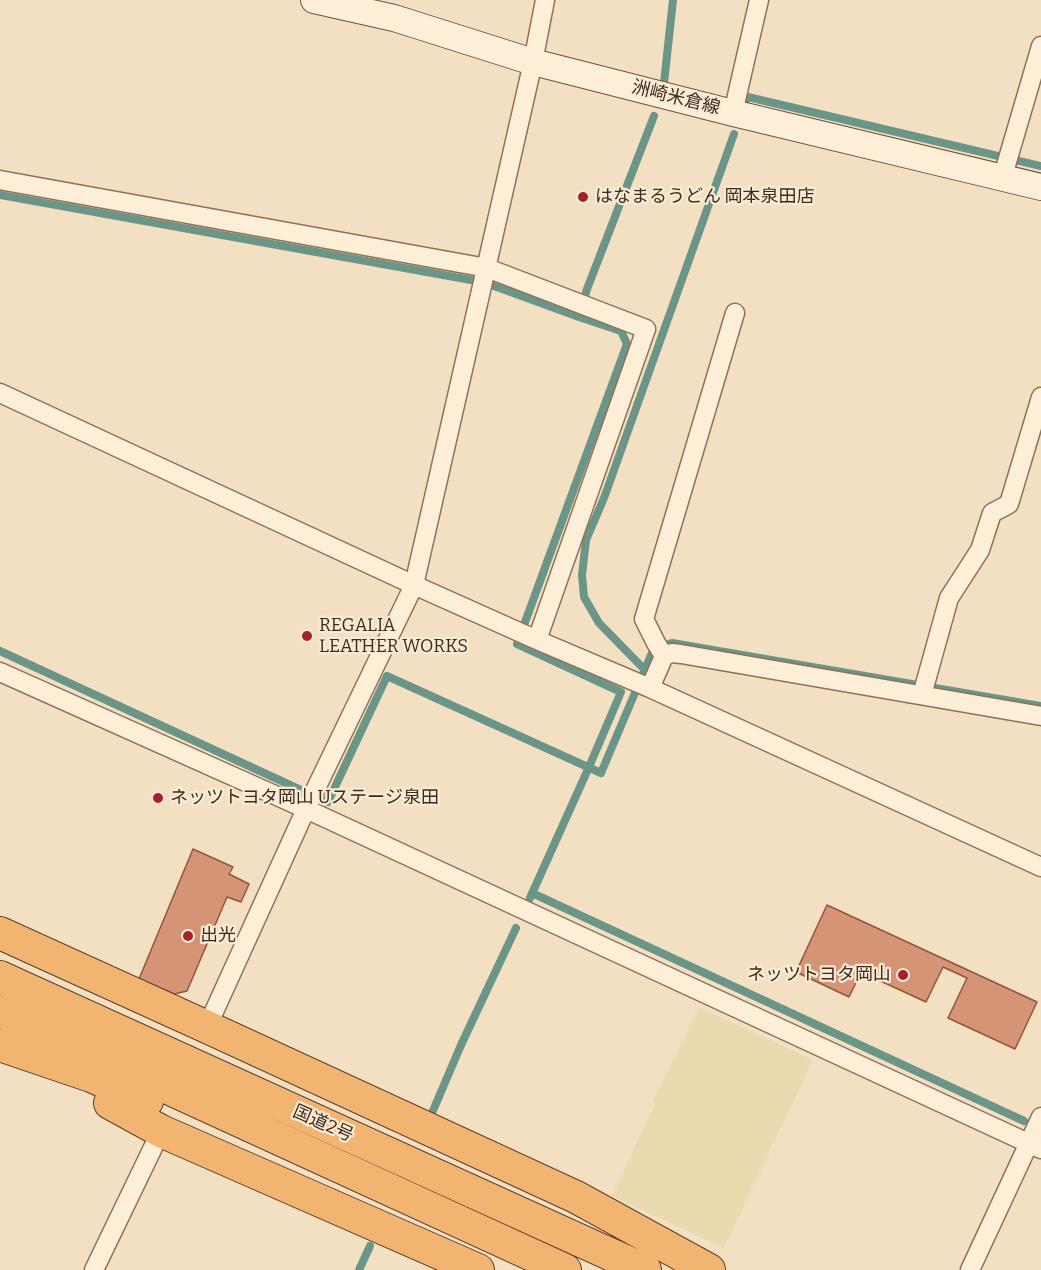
<!DOCTYPE html>
<html>
<head>
<meta charset="utf-8">
<style>
  body { margin:0 }
  canvas { display:block; background:#f3e0c3 }
</style>
</head>
<body>
<canvas width="1041" height="1270"></canvas>
<script>
const context = document.querySelector('canvas').getContext('2d');
context.lineJoin = 'round';
function paint(path, color) { context.fillStyle = color; context.fill(path, 'evenodd'); }
function strokePath(path, color, width, dash) { context.strokeStyle = color; context.lineWidth = width; context.lineCap = dash ? 'butt' : 'round'; context.setLineDash(dash || []); context.stroke(path); }
function label(font, color, halo, rows, align = 'center') {
  context.font = font + ' Bitter,"Noto Sans JP",serif'; context.lineWidth = 4.5; context.setLineDash([]); context.textBaseline = 'middle'; context.strokeStyle = halo; context.fillStyle = color; for (const [text, x, y, turn = 0] of rows) {
    context.save(); context.translate(x, y); context.rotate((+turn || 0) * Math.PI / 180); context.textAlign = isNaN(turn) ? turn : align; if (halo) context.strokeText(text, 0, 0); context.fillText(text, 0, 0); context.restore();
  }
}
const farmland = new Path2D(`
  M699,1007L813,1060L724,1248L612,1196L655,1103L653,1100Z`);
const stream = new Path2D(`
  M664,83L673,0
  M746,100L748,97L1041,166
  M0,195L471,280
  M494,286L579,317
  M0,651L303,791
  M645,670L599,623L584,597L582,575L586,540L604,498L734,134
  M324,800L328,802L387,676L601,773L654,648L672,643L1041,706
  M532,893L1024,1121
  M530,898L589,767L621,692L517,644L627,344L621,331L579,317L587,289L654,116
  M432,1113L461,1045L516,928
  M359,1270L370,1246`);
const building = new Path2D(`
  M193,849L233,867L229,874L249,884L241,902L227,897L187,991L174,994L139,979Z
  M827,905L1037,1002L1015,1049L948,1018L967,978L943,967L926,1002L861,972L849,997L796,972Z`);
const minor = new Path2D(`
  M733,113L759,0
  M1002,179L1041,46
  M0,180L487,268L646,329L537,640
  M0,393L414,585L537,640L650,688L1041,867
  M664,656L656,643L644,619L735,313
  M0,672L306,809L1041,1149
  M650,688L664,656L672,653L681,654L1041,716
  M922,695L949,598L980,550L992,513L1009,504L1041,397
  M207,1027L306,809L414,585L533,62L545,0
  M94,1270L161,1131
  M970,1270L1041,1117`);
const secondary = new Path2D(`
  M314,0L394,18L533,62L733,113L1041,187`);
const trunk = new Path2D(`
  M0,933L207,1027L576,1197L709,1270
  M0,977L645,1270
  M0,1011L565,1270
  M0,1045L91,1076L147,1101
  M110,1103L161,1131L478,1270`);
const markers = [
  [583,197,6,"#a5202d"],
  [307,636,6,"#a5202d"],
  [158,798,6,"#a5202d"],
  [188,936,6,"#a5202d"],
  [903,975,6,"#a5202d"]
];
const streetNames = [
  ["洲崎米倉線",676,98,14],
  ["国道2号",323,1124,24]
];
const poiNames = [
  ["はなまるうどん 岡本泉田店",595,197],
  ["REGALIA",319,626],
  ["LEATHER WORKS",319,647],
  ["ネッツトヨタ岡山 Uステージ泉田",170,798],
  ["出光",200,936],
  ["ネッツトヨタ岡山",891,975,"right"]
];
paint(farmland, '#e9dbaf');
strokePath(stream, '#6b9587', 8);
paint(building, '#d59475');
strokePath(building, '#92553a', 1.5);
strokePath(minor, '#907057', 21);
strokePath(secondary, '#71513a', 28);
strokePath(trunk, '#5d3e2c', 34);
strokePath(minor, '#fceed7', 18);
strokePath(secondary, '#fceed7', 26);
strokePath(trunk, '#f2b471', 32);
for (const [x, y, r, color] of markers) { const dot = new Path2D(); dot.arc(x, y, r, 0, 2 * Math.PI); context.fillStyle = color; context.fill(dot); strokePath(dot, '#f9ebd3', 2); }
label('18px', '#3e2a1d', '#f9ebd3', streetNames);
label('18px', '#3e2a1d', '#f9ebd3', poiNames, 'left');
</script>
</body>
</html>
